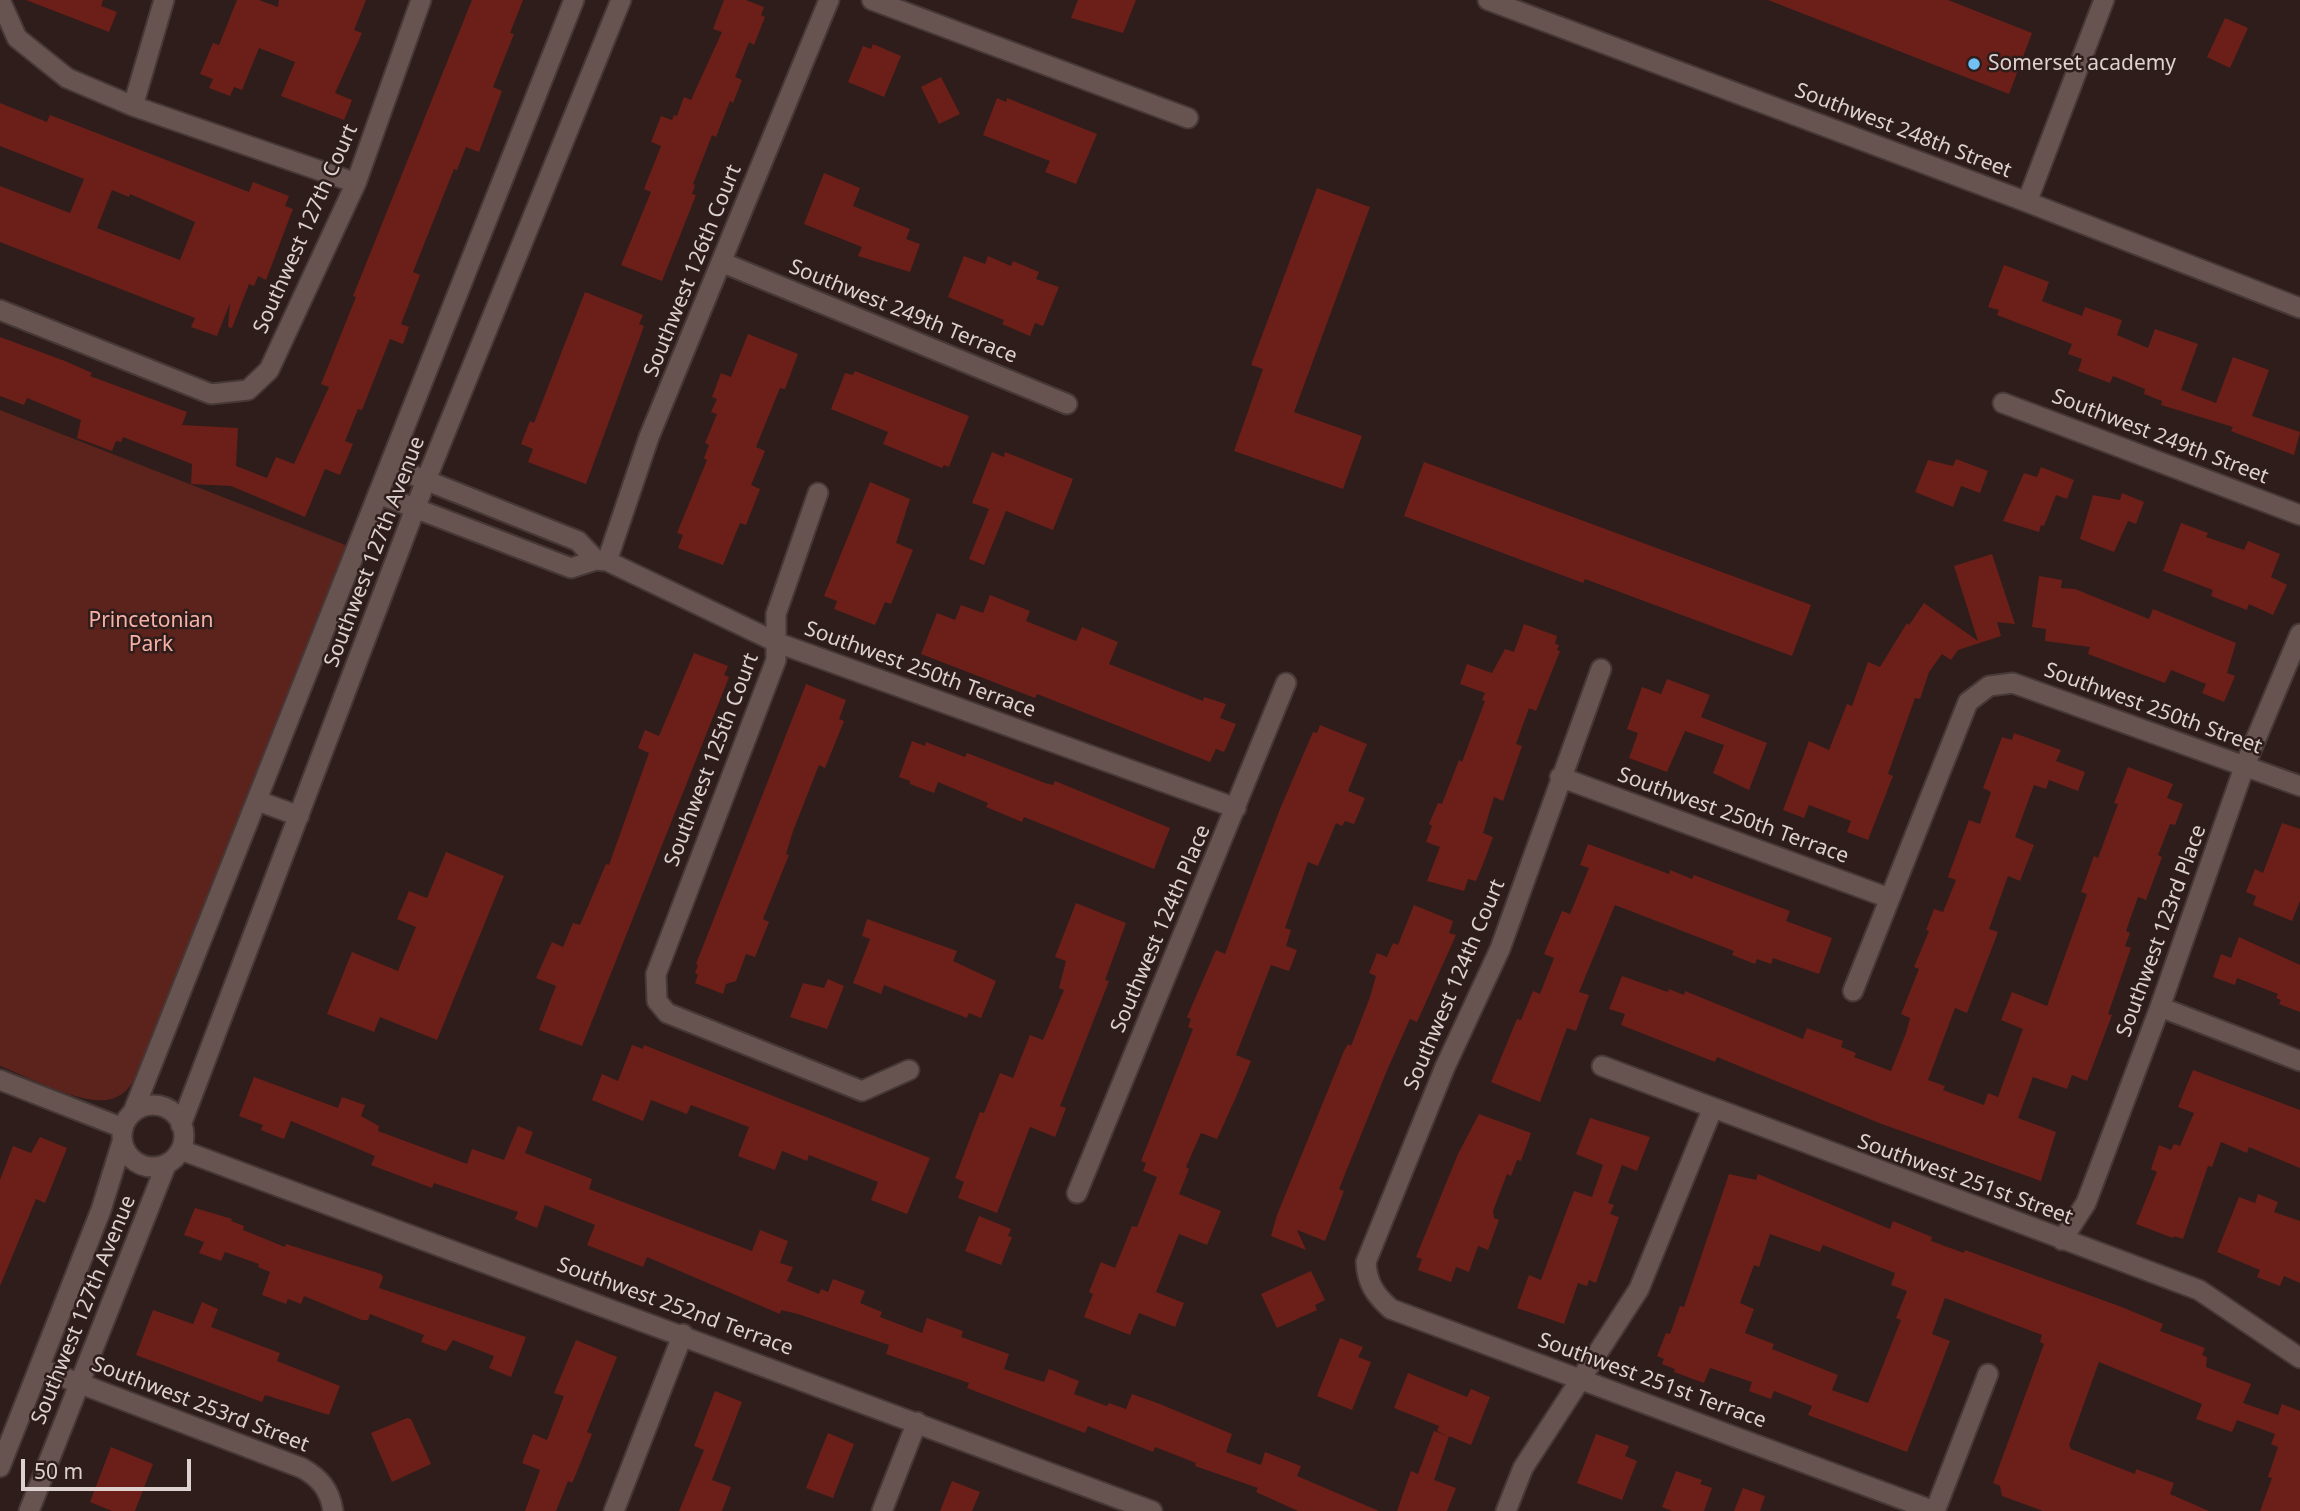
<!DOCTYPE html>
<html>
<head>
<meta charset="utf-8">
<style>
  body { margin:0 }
  #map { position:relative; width:2300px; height:1511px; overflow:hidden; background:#2e1d1b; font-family:"Noto Sans",sans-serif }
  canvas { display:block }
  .scale { position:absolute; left:21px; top:1459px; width:170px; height:32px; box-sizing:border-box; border:4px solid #ddd2d0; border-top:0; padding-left:9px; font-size:21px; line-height:24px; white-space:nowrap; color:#ddd2d0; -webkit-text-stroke:5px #2e1d1b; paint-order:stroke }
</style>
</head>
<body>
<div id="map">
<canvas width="2300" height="1511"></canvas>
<div class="scale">50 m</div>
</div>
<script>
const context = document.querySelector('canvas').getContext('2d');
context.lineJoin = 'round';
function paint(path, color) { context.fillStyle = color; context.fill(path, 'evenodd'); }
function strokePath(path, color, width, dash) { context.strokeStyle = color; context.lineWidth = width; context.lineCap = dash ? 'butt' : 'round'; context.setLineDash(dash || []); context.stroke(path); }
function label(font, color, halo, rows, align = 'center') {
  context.font = font + ' "Noto Sans",sans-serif'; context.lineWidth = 5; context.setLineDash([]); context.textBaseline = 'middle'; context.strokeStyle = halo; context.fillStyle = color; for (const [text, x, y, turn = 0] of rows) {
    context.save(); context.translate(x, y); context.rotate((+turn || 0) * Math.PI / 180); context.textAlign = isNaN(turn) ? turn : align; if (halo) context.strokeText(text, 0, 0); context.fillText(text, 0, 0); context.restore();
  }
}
const green = new Path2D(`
  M0,410L348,546L140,1068C133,1082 127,1095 111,1099C84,1107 26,1076 0,1066Z`);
const building = new Path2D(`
  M26,0H103L101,6L117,12L109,32Z
  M237,0H259L278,7L279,0H366L354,30L362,33L335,93L352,100L344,120L281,96L295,62L259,48L242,90L234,87L230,96L209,88L213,79L200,74L213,43L219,45Z
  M472,0H523L510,33L514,34L493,87L502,91L479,152L466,147L457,170L454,169L413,272L420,275L401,324L409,327L403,344L390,339L362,410L358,409L345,441L353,444L340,475L325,469L305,517L231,486L191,484L192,464L123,437L121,442L116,441L112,451L77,438L81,420L27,398L24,405L0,396V337L65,361L92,373L90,376L187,412L182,425L238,428L236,466L267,478L276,457L294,464L329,387L321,384L356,297L353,296Z
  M724,0H746L764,7L761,15L765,17L754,45L749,42L735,77L742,80L733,103L730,101L716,137L712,135L693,184L695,185L692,194L696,195L662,281L621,265L651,192L644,189L661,146L651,142L661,116L672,120L674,115L677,116L684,97L691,100L722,32L713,29Z
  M1078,0H1136L1123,33L1071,18Z
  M1768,0H1948L2032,33L2009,94Z
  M2225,18L2248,28L2230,68L2207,57Z
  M873,44L901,56L884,97L848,82L863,46L871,49Z
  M941,77L960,114L939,124L921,87Z
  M997,98L1006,102L1007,98L1097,134L1076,184L1045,172L1050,161L983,135Z
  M0,103L47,122L50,115L249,192L253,182L289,196L285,206L293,209L266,280L258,276L254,286L249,284L232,328L228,327L230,303L217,336L191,327L195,318L0,242V186L70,213L84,179L0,146ZM112,190L129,197L130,194L195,222L180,260L97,228Z
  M824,173L860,188L853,206L910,229L906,239L920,244L910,272L858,256L862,247L804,224Z
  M1317,188L1370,207L1294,412L1362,436L1343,489L1234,451L1263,369L1251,365Z
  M964,256L985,264L988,256L1011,266L1013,261L1039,272L1036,279L1059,287L1043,326L1035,323L1030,336L1002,324L1004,320L948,297Z
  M2004,265L2049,282L2042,301L2082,316L2085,307L2122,320L2117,335L2148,348L2155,329L2198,344L2181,390L2216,403L2233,357L2269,370L2252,416L2300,432L2294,455L2231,431L2233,427L2161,405L2162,401L2144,394L2145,389L2113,376L2110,383L2078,371L2082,359L2068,354L2072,344L1997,315L1999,310L1988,307Z
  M585,292L643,315L639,324L644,326L586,484L528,462L533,449L521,444L530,421L534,423Z
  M748,334L798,354L785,389L780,388L756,447L765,451L751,485L760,489L746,525L740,523L723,565L678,548L683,535L677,533L707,460L704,458L709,445L705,443L717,414L711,412L717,399L712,397L721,373L731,377Z
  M855,371L969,416L949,467L944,465L942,468L883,444L888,432L831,409L845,373L853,375Z
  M992,452L1004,457L1005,452L1073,479L1053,530L1006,511L984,565L969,559L989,509L972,503Z
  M1956,459L1988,471L1980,493L1961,486L1953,507L1915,492L1928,460L1953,466Z
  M1424,462L1811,605L1792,656L1585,579L1583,583L1404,516Z
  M2041,467L2074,480L2067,499L2056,495L2044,526L2041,525L2039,532L2003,521L2024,473L2037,477Z
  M870,482L910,499L896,543L913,550L891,604L885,602L875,625L834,609L837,601L824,596Z
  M2122,493L2144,502L2136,524L2128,521L2114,552L2080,539L2093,495L2120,500Z
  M2181,523L2208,533L2206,537L2244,550L2248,541L2280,554L2271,577L2287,585L2273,615L2249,604L2247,610L2211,596L2213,590L2163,571Z
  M1992,554L2015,624L1997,622L2001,636L1958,650L1951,660L1942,654L1929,672L1920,699L1915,698L1888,774L1893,776L1868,840L1847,832L1851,821L1809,805L1804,818L1783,810L1809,741L1829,750L1847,704L1852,706L1868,662L1880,667L1907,623L1909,625L1924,603L1978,641L1954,566Z
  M2039,576L2062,580L2061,588L2075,589L2149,619L2153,609L2236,643L2227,673L2235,676L2224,702L2202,693L2206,684L2171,670L2165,683L2088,654L2090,647L2045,641L2046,629L2032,627Z
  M990,595L1030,611L1026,621L1076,641L1082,627L1118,642L1109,664L1203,701L1204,697L1226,704L1220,718L1236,724L1224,752L1216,749L1210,762L1037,694L1035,698L921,654L937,613L955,620L961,605L983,613Z
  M1524,624L1557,636L1555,644L1559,645L1557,650L1560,651L1536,711L1529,708L1516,744L1522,746L1503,801L1494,797L1483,833L1493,837L1485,859L1476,881L1468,879L1464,891L1427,881L1440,847L1426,842L1432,826L1429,824L1438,803L1442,804L1459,760L1462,762L1485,701L1482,700L1485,693L1460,684L1467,664L1492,673L1505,649L1514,652Z
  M694,653L728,666L724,675L729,677L582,1046L539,1030L556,986L536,978L552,942L563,947L573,923L580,925L606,864L609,865L649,753L638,748L645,730L659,736Z
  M1667,679L1710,695L1701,717L1767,743L1749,790L1713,773L1724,745L1685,731L1667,772L1629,758L1638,733L1627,729L1642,687L1661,694Z
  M806,684L846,700L839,719L844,721L825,768L819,765L793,831L786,854L789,855L763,919L769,922L755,957L746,954L736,981L726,984L723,994L695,983L698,975L695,973L698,965L696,964Z
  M1320,725L1367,744L1348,791L1365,798L1354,824L1345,821L1342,826L1336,823L1318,866L1308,862L1285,928L1291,930L1286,946L1297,950L1293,961L1289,971L1271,965L1236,1055L1251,1061L1236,1097L1217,1139L1201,1133L1186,1167L1189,1169L1179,1194L1221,1211L1207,1245L1179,1234L1156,1292L1184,1303L1175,1327L1139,1313L1130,1335L1084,1317L1093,1294L1089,1292L1101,1262L1115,1268L1132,1226L1137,1227L1157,1177L1143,1171L1146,1163L1141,1161L1193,1029L1188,1027L1191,1019L1187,1017L1216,950L1225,954L1280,809L1313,732L1317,733Z
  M2014,733L2061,750L2056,761L2085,772L2078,791L2049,780L2046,789L2034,785L2015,837L2034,845L2020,881L2008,876L1989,929L1998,932L1967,1013L1955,1008L1928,1080L1945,1086L1943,1090L1984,1105L1988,1093L1998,1097L2023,1029L2001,1020L2012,992L2047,1006L2087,894L2081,892L2094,856L2098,858L2118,804L2114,803L2128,767L2173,784L2167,798L2183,804L2175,825L2170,824L2158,855L2162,857L2146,900L2138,897L2126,931L2130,933L2125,946L2131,948L2108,1014L2112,1015L2087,1081L2072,1075L2067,1089L2033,1077L2018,1118L2056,1132L2041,1181L1879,1123L1717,1057L1715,1062L1621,1025L1625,1014L1609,1009L1622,976L1668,992L1669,989L1684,995L1685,991L1803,1039L1807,1028L1843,1041L1841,1047L1856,1053L1854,1057L1891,1071L1906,1033L1910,1018L1901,1014L1919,969L1914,967L1929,931L1926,930L1934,909L1943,912L1956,880L1948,877L1969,820L1980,824L1991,792L1983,788L2002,737L2012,740Z
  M912,741L925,746L926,742L965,757L967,753L1045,783L1053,785L1055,781L1170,828L1154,869L1024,817L1022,822L986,807L988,803L938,782L934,793L910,784V781L899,777Z
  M2282,823L2300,829V901L2292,921L2253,905L2256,896L2246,892L2255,869L2263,873Z
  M1588,844L1669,874L1670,870L1692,879L1694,875L1790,911L1786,921L1832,938L1819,974L1773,958L1771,964L1757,959L1755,964L1732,955L1734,951L1615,905L1579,992L1589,995L1576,1031L1567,1028L1540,1102L1491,1082L1517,1019L1521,1020L1533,991L1540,994L1554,958L1544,954L1562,911L1570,914L1589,868L1580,865Z
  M446,852L504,876L437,1040L380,1017L374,1032L327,1014L352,952L398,971L416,927L397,919L409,891L427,898Z
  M1076,903L1126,923L1105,980L1109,981L1060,1106L1066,1108L1055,1137L1030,1127L997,1213L958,1198L964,1182L955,1178L980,1112L984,1113L1000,1073L1013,1078L1030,1035L1043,1040L1064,990L1059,988L1066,961L1055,957Z
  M1414,905L1453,921L1449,933L1456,935L1417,1022L1410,1019L1388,1068L1339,1189L1344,1191L1325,1241L1297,1230L1306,1250L1271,1236L1277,1215L1344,1051L1348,1044L1351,1046L1370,997L1376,976L1369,973L1377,953L1387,957L1393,943L1398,945Z
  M867,919L957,951L953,961L996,981L981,1018L969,1013L967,1018L884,985L881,994L853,983L870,939L862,936Z
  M2239,937L2300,965V1012L2279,1004L2281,1000L2276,998L2278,994L2237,978L2235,985L2213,977L2221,954L2231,958Z
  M828,979L844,986L827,1029L790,1017L803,983L824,988Z
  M632,1045L643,1049L644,1045L930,1158L907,1214L871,1200L878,1182L809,1155L807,1161L782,1151L775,1170L738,1156L749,1127L691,1105L687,1114L651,1100L643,1121L592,1100L602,1074L618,1081Z
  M2193,1070L2300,1110V1168L2249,1147L2247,1153L2221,1142L2212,1167L2208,1166L2183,1239L2174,1236L2173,1238L2136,1224L2157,1172L2151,1169L2159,1145L2171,1150L2174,1144L2180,1146L2194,1113L2178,1107Z
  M254,1077L338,1108L342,1097L365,1105L361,1116L379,1126L378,1131L467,1164L472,1149L504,1160L518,1126L533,1132L525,1153L592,1179L589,1189L752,1251L760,1230L788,1241L780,1263L793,1267L787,1281L819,1294L821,1289L828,1292L833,1279L865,1291L860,1303L882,1312L880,1317L922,1333L927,1318L963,1331L961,1337L1009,1354L1004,1369L1044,1382L1049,1369L1079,1381L1074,1394L1107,1406L1109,1403L1126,1409L1132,1394L1160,1404L1232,1434L1226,1452L1261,1465L1265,1452L1301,1466L1297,1476L1379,1511H1298L1256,1492L1258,1488L1195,1466L1196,1463L1155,1447L1153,1452L1088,1426L1085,1433L967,1388L969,1383L886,1354L889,1345L798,1314L781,1310L780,1314L647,1257L643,1267L587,1245L595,1225L545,1205L537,1228L515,1219L518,1212L434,1183L432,1188L371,1165L375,1156L291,1121L284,1139L273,1135L261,1130L263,1125L239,1116Z
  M1479,1114L1531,1133L1521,1161L1517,1160L1511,1176L1507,1174L1493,1211L1494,1218L1499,1220L1488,1250L1478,1246L1469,1272L1456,1267L1451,1282L1418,1270L1422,1259L1416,1257L1458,1154Z
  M1590,1118L1650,1137L1637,1171L1622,1165L1608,1203L1614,1205L1610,1214L1619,1217L1596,1283L1589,1280L1587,1286L1578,1283L1564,1324L1517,1308L1529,1275L1541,1280L1574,1191L1592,1197L1603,1165L1576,1154Z
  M40,1137L67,1148L45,1203L36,1199L0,1286V1180L13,1146L31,1153Z
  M1729,1174L1756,1180L1758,1174L1890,1229L1893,1221L1932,1237L1931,1241L1964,1253L1965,1250L2119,1306L2163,1324L2160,1331L2205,1348L2202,1355L2207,1357L2206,1367L2251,1384L2243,1403L2278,1415L2282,1404L2300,1411V1511H2260L2272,1478L2268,1477L2278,1447L2271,1444L2275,1434L2237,1420L2232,1432L2196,1419L2202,1404L2099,1362L2069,1445L2071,1449L2135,1474L2136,1469L2174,1483L2170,1494L2209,1511H2043L2002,1496L2000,1486L1993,1483L2044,1344L2040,1342L2042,1335L1945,1298L1932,1334L1950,1341L1907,1452L1808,1415L1812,1406L1774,1391L1771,1399L1749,1391L1752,1382L1710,1368L1704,1383L1674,1372L1675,1369L1662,1364L1664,1359L1657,1356L1666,1333L1670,1334L1680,1306L1684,1307ZM1770,1234L1820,1252L1823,1245L1895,1273L1891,1285L1907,1291L1896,1318L1901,1320L1868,1403L1832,1390L1838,1375L1772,1349L1774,1344L1745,1333L1754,1309L1740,1303L1754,1265L1759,1267Z
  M2258,1194L2278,1202L2274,1212L2300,1221V1283L2284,1276L2280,1286L2257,1277L2260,1270L2217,1252L2239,1197L2255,1203Z
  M195,1208L232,1219L231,1221L244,1226L243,1230L285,1247L286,1244L381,1274L383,1277L379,1288L526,1337L511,1377L489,1368L494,1356L453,1340L446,1351L421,1342L424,1335L370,1314L368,1320H362L304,1296L301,1304L288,1299L286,1304L262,1295L270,1272L258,1267L259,1264L225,1252L221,1261L199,1253L204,1242L184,1235Z
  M979,1216L1011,1229L1008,1236L1012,1237L1001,1265L965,1251Z
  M1311,1271L1325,1300L1315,1305L1317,1310L1277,1328L1261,1294Z
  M202,1302L218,1309L211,1327L280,1353L277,1361L340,1386L329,1415L265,1395L262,1402L136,1355L153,1310L193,1324Z
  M1340,1338L1363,1347L1358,1357L1371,1362L1352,1410L1317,1396Z
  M576,1340L617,1357L587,1432L592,1434L576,1474L572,1483L568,1481L556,1511H525L540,1470L522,1463L533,1434L547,1440L564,1396L554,1393Z
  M1408,1373L1467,1397L1471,1389L1490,1397L1471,1445L1449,1436L1434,1480L1456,1488L1447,1511H1397L1411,1471L1418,1474L1434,1431L1448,1436L1437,1431L1439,1426L1394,1408Z
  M715,1391L742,1402L712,1480L731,1487L722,1511H679L704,1450L694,1446Z
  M407,1418L411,1419L431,1464L392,1482L371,1433Z
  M828,1433L854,1444L833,1498L806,1488Z
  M1596,1434L1629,1446L1625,1456L1637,1461L1622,1500L1577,1483Z
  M111,1447L153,1464L135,1511H112L90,1502Z
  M1676,1471L1702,1480L1700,1484L1712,1488L1704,1511H1672L1662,1507Z
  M952,1481L980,1492L972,1511H940Z
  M1743,1488L1765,1496L1760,1511H1734Z`);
const minor = new Path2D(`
  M0,0L17,38L67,78L133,106L356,183
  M872,0L1188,118
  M133,106L164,0
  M721,262L1067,404
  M0,310L211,394L248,390L269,370L356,183L421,0
  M2003,403L2300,515
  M390,466L578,541L596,560
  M818,493L776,614V660L656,974L657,1001L667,1013L862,1091L909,1070
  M378,494L571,568L596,560L607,561L778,643L1236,808
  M607,561L649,437L829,0
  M1601,669L1500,949L1445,1067L1366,1262C1367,1283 1375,1295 1391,1309L1934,1511
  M1560,777L1889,898
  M1853,991L1968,702L1989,686L2013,683L2300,786
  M2160,1007L2300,1061
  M1602,1066L2199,1290L2300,1358
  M0,1080L123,1128
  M181,1150L1152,1511
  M1077,1193L1286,683
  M2062,1240L2086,1203L2160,1007L2245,765L2300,634
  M39,1368L302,1468C320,1478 330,1490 333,1511
  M614,1511L683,1334
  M882,1511L917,1422
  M1506,1511L1523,1468L1639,1289L1712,1110
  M1935,1511L1988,1374`);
const tertiary = new Path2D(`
  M1488,0L2027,202L2300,308
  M2027,202L2104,0
  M258,801L299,816
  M122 1136a31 31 0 1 1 62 0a31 31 0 1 1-62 0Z
  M133,1112L574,0
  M181,1125L426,480L621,0
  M0,1467L101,1210L122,1142
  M29,1511L166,1165`);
const markers = [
  [1974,64,7,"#72c1f5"]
];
const poiNames = [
  ["Somerset academy",1988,64]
];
const streetNames = [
  ["Southwest 248th Street",1903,131,21],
  ["Southwest 127th Court",306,229,-66],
  ["Southwest 126th Court",693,271,-68],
  ["Southwest 249th Terrace",903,312,22],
  ["Southwest 249th Street",2160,437,21],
  ["Southwest 127th Avenue",375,552,-69],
  ["Southwest 250th Terrace",920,670,20],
  ["Southwest 250th Street",2153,709,20],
  ["Southwest 125th Court",712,760,-69],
  ["Southwest 250th Terrace",1733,816,20],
  ["Southwest 124th Place",1161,929,-67],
  ["Southwest 123rd Place",2162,931,-70],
  ["Southwest 124th Court",1455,985,-67],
  ["Southwest 251st Street",1965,1180,20],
  ["Southwest 252nd Terrace",675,1307,20],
  ["Southwest 127th Avenue",84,1310,-68],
  ["Southwest 251st Terrace",1652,1381,20],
  ["Southwest 253rd Street",200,1405,21]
];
const parkNames = [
  ["Princetonian",151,621],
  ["Park",151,645]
];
paint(green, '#5c231c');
paint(building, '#6c1f18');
strokePath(minor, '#463836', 23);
strokePath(tertiary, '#463836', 23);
strokePath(minor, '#675450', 19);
strokePath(tertiary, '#675450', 19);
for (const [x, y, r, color] of markers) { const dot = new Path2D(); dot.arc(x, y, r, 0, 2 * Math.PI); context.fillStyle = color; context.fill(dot); strokePath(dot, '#2e1d1b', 2.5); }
label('21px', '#ddd2d0', '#2e1d1b', poiNames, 'left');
label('21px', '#ddd2d0', '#2e1d1b', streetNames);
label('21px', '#f7b1a6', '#2e1d1b', parkNames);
</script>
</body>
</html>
